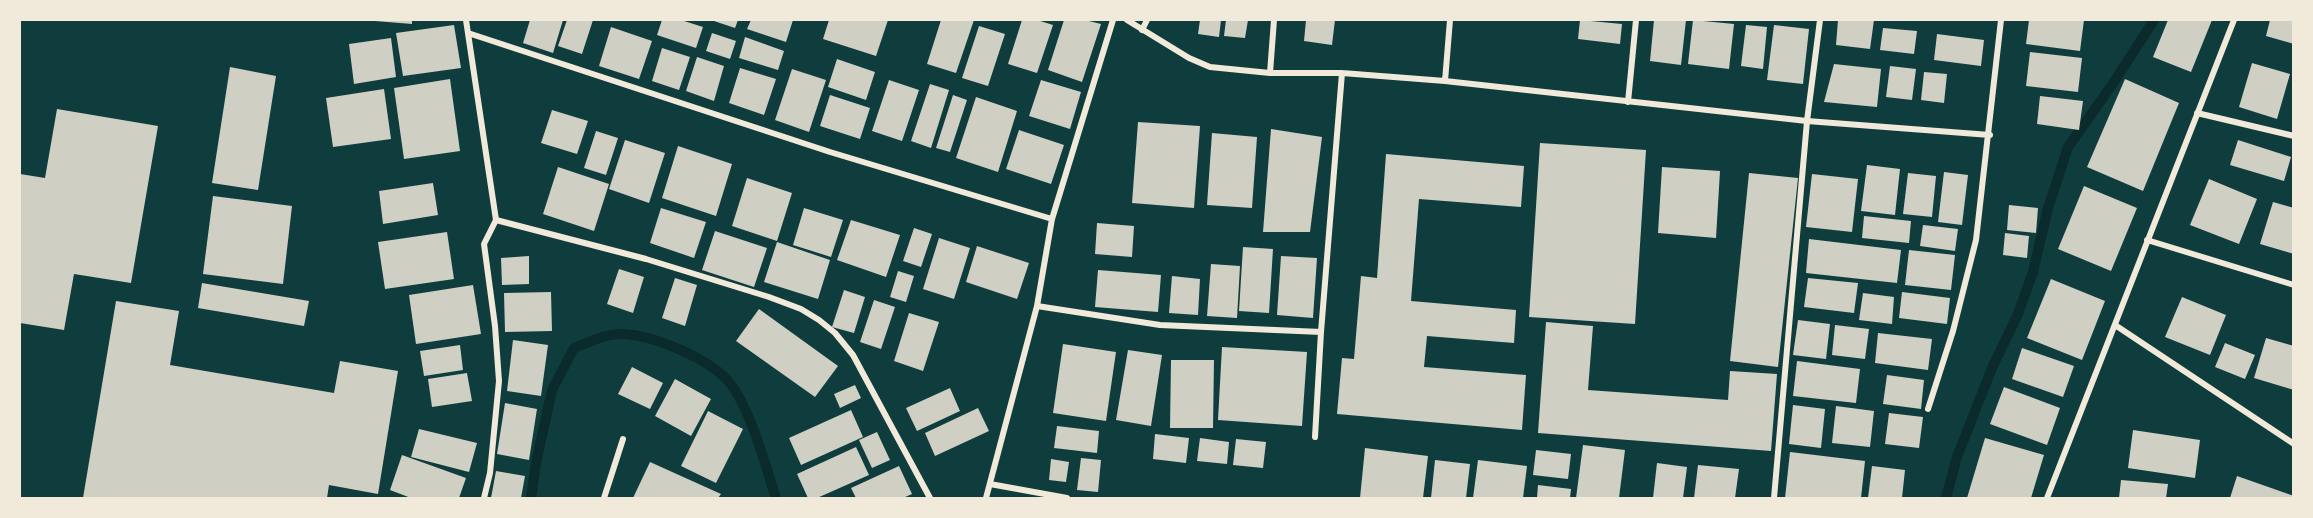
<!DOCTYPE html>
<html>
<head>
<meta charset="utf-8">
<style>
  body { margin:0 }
  #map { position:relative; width:2313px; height:518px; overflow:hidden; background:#0f3d3e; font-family:"Sofia Sans Condensed",sans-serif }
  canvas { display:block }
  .frame { position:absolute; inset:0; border:21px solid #f1e9da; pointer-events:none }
</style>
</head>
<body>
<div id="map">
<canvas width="2313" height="518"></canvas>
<div class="frame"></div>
</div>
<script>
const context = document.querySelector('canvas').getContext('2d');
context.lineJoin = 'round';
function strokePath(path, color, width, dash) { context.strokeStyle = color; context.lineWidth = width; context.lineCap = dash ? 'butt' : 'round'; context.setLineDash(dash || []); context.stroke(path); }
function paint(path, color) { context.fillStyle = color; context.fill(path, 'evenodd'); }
const stream = new Path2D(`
  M531,498L536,463L552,390L574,348C589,342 605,334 622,334C654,335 710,359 730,383C751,410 765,465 776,498
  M1946,498L1957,457L1992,368L2018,314L2033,272L2048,208L2068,147L2114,82L2154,20`);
const building = new Path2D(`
  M375,20H412V24L375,21Z
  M530,20H563L553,53L523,43Z
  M567,20H593L582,54L558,46Z
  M662,20H681L703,27L696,48L657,35Z
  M711,20H738L735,28Z
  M751,20H793L786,42L747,29Z
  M829,20H888L876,56L823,39Z
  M941,20H974L956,73L927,64Z
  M1022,20H1037L1053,25L1037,73L1008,64Z
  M1064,20H1085L1101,24L1082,82L1048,70Z
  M1200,20H1221L1219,37L1198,34Z
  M1226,20H1248L1245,38L1224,36Z
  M1306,20H1335L1332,45L1304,41Z
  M1580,20L1622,24L1620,44L1578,39Z
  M1654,20H1686L1681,65L1650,61Z
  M1693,20L1734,24L1729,69L1688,64Z
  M1838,20H1874L1870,49L1836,45Z
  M2029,20H2084L2080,51L2026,44Z
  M2168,20H2212L2191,72L2153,57Z
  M2270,20H2294V44L2266,36Z
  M454,25L461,68L403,76L396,33Z
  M1746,25L1767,27L1763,69L1741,66Z
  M1774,25L1809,29L1803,84L1767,80Z
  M979,26L1005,34L988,86L962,78Z
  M611,27L652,41L639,79L599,66Z
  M1883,28L1917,31L1914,54L1880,50Z
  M712,33L736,41L730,59L706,51Z
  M1937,34L1984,40L1981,66L1934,60Z
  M745,37L784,51L778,70L739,58Z
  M391,38L396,77L354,84L349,44Z
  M662,48L690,57L679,90L652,81Z
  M2030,52L2082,58L2078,92L2026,86Z
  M697,57L724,66L714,101L686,91Z
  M837,59L875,72L866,100L828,87Z
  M2252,63L2290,74L2277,119L2239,107Z
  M1834,64L1881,69L1877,107L1824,102Z
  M1890,66L1916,69L1912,100L1886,97Z
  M230,67L276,76L258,190L212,183Z
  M740,68L776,79L764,115L729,103Z
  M792,69L826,80L809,132L775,120Z
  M1924,72L1947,74L1944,103L1921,100Z
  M450,79L460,151L404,159L394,88Z
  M2125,79L2179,103L2143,191L2087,167Z
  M889,80L919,90L902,141L872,131Z
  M1041,80L1081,92L1070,129L1029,116Z
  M930,84L949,90L931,148L911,141Z
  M384,89L391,139L333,147L326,98Z
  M830,95L870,108L860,139L820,126Z
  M953,95L967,100L950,152L936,148Z
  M2040,96L2083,101L2079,130L2037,124Z
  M976,97L1017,111L998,172L956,158Z
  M57,109L158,126L131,283L74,274L64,330L20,323V174L45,178Z
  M552,110L588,121L577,154L541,143Z
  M1138,122L1200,126L1194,208L1132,203Z
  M1271,129L1322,137L1310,232H1263Z
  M1019,130L1064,145L1051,184L1006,169Z
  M596,131L618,138L606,175L584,168Z
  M1212,133L1257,137L1252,208L1207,205Z
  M625,140L665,153L649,203L609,189Z
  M2238,140L2291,157L2284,181L2230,165Z
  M1540,143L1646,150L1635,324L1529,317Z
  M678,146L732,164L716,216L662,198Z
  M1386,154L1524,166L1521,207L1419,199L1411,301L1516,310L1514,343L1427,336L1424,367L1526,375L1522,430L1337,414L1342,358L1354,359L1361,276L1377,278Z
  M1867,165L1900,169L1895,215L1861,211Z
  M558,167L609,184L594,231L543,214Z
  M1662,167L1720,171L1716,238L1658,233Z
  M1944,172L1968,175L1962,225L1938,222Z
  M1749,173L1798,178L1778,367L1730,361Z
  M1908,173L1936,176L1932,217L1903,214Z
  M1812,174L1858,179L1852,232L1806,227Z
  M747,178L792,193L777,241L732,226Z
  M2209,179L2257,199L2239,244L2190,225Z
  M433,183L438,215L383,224L379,191Z
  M2084,186L2137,208L2111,271L2058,249Z
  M213,196L292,206L283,284L203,274Z
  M2273,202L2294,208V254L2260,244Z
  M2009,205L2038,208L2036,233L2007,230Z
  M661,208L706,222L694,258L650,243Z
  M804,208L843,220L831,257L793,245Z
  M1864,216L1911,221L1909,243L1862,238Z
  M851,220L900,235L886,277L837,260Z
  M1097,223L1134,226L1132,257L1095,254Z
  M1923,225L1958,229L1955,251L1920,246Z
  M914,228L932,234L921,267L903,261Z
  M715,231L767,248L754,287L702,270Z
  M447,232L454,279L385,289L378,242Z
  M2005,233L2029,236L2027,258L2003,255Z
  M939,238L970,248L954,299L923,289Z
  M1809,239L1901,250L1897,283L1806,273Z
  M777,242L830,260L818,299L764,282Z
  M977,246L1029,263L1017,299L966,282Z
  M1243,247L1273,249L1269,313L1239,311Z
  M1909,250L1955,255L1951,290L1905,285Z
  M529,256V284L502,285L501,258Z
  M1281,256L1317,258L1313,318L1277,315Z
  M1211,264L1240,266L1237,318L1207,316Z
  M619,269L644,277L633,313L607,304Z
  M1098,270L1161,275L1158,312L1095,307Z
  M898,271L914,276L906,302L890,297Z
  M1172,276L1200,279L1198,315L1169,313Z
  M675,278L697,285L685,326L662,318Z
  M1808,278L1858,283L1854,313L1804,307Z
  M2051,279L2105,301L2082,360L2027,338Z
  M202,283L309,301L304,326L198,308Z
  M473,285L481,334L416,344L409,295Z
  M844,290L865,297L854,333L832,327Z
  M551,292L552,331L505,332L504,293Z
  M1902,292L1950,298L1947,324L1899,318Z
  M1863,293L1894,297L1892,324L1859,320Z
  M2182,297L2226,315L2210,355L2165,337Z
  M874,300L895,307L881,349L860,342Z
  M116,301L179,311L170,365L334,393L340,361L398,371L378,494L329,485L327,498H83Z
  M759,309L838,366L815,397L736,341Z
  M909,313L939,322L923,371L894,361Z
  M1798,320L1830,324L1826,359L1793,355Z
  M1546,322L1593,326L1588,390L1728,400L1730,371L1777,374L1771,451L1538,433Z
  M1835,325L1869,329L1865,359L1832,355Z
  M1878,333L1932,339L1928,370L1875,363Z
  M2266,338L2294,346V390L2254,378Z
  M513,340L548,345L541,396L507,391Z
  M2225,343L2255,355L2245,379L2215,367Z
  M1063,344L1116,352L1106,421L1053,413Z
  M460,345L463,370L424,376L420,351Z
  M1222,347L1307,352L1302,426L1218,420Z
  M2022,348L2074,366L2063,397L2012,379Z
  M1128,350L1162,355L1151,426L1116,420Z
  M1171,360H1214L1213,428H1170Z
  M1797,361L1860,369L1856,403L1793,396Z
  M632,367L663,383L650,409L618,394Z
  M467,373L472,401L432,407L428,379Z
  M1887,375L1924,380L1921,409L1883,404Z
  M675,379L711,399L691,436L655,416Z
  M855,385L861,398L840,408L834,394Z
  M2004,387L2060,408L2047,445L1990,424Z
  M950,388L960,411L917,431L906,408Z
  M505,403L537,409L529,460L497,454Z
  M1793,405L1825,409L1821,448L1789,444Z
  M1836,406L1874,411L1870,447L1832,443Z
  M978,408L989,431L935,456L925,433Z
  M851,410L863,437L801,465L789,438Z
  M708,411L743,429L716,483L681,466Z
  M1889,413L1923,417L1919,448L1885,444Z
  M1057,426L1099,431L1097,453L1054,448Z
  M419,429L477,443L469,472L411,457Z
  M2133,430L2200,440L2195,478L2128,468Z
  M877,432L890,460L872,468L859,440Z
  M1155,434L1189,438L1186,463L1153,459Z
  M1200,438L1229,442L1227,464L1197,461Z
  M1985,438L2044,455L2031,498H1967Z
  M1236,439L1266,442L1263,468L1233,465Z
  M1583,445L1625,450L1619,498H1576Z
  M856,447L869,475L817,498H808L797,474Z
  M1365,448L1428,456L1423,498H1360Z
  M1536,450L1571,454L1568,479L1533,475Z
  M1790,452L1865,461L1861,498H1785Z
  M402,455L466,478L459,498H411L390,490Z
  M1081,458L1101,460L1098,492L1077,490Z
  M1051,459L1069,462L1066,482L1049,480Z
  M1435,460L1470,464L1466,498H1431Z
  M1478,460L1527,466L1523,498H1473Z
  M650,462L721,494L718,498H633Z
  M1657,463L1687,467L1683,498H1653Z
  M1698,465L1739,469L1735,498H1694Z
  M899,466L912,494L903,498H856L851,488Z
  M1872,466L1905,470L1902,498H1868Z
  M496,471L525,476L521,498H491Z
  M2237,476L2294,496V498H2230Z
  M2121,480L2168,484L2166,498H2119Z
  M1538,485L1571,489L1570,498H1537Z`);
const minor = new Path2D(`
  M466,20L496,220L484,244L495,326L499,381L490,473L484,498
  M1127,20L1189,58L1210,67L1270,73H1342L1445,81L1807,121L1990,135
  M1142,30L1147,20
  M468,33L830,152L1052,219
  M1270,73L1274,20
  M1445,81L1450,20
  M1628,102L1636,20
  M2197,113L2294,136
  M496,220L646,259L769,297L801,309L819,320L835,333L853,355L930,498
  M2147,240L2294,285
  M1037,306L1160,325L1321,332
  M2115,325L2294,444
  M1928,409L1953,331L1976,240L2001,20
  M1315,437L1321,332L1342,73
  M990,484L1067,498
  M604,498L623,439
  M986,498L1037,306L1052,219L1113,20
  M1774,498L1807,121L1820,20
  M2047,498L2234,20`);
strokePath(stream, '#0a2a2b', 10);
paint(building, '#cfcfc3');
strokePath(minor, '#f1e9da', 6);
</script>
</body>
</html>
